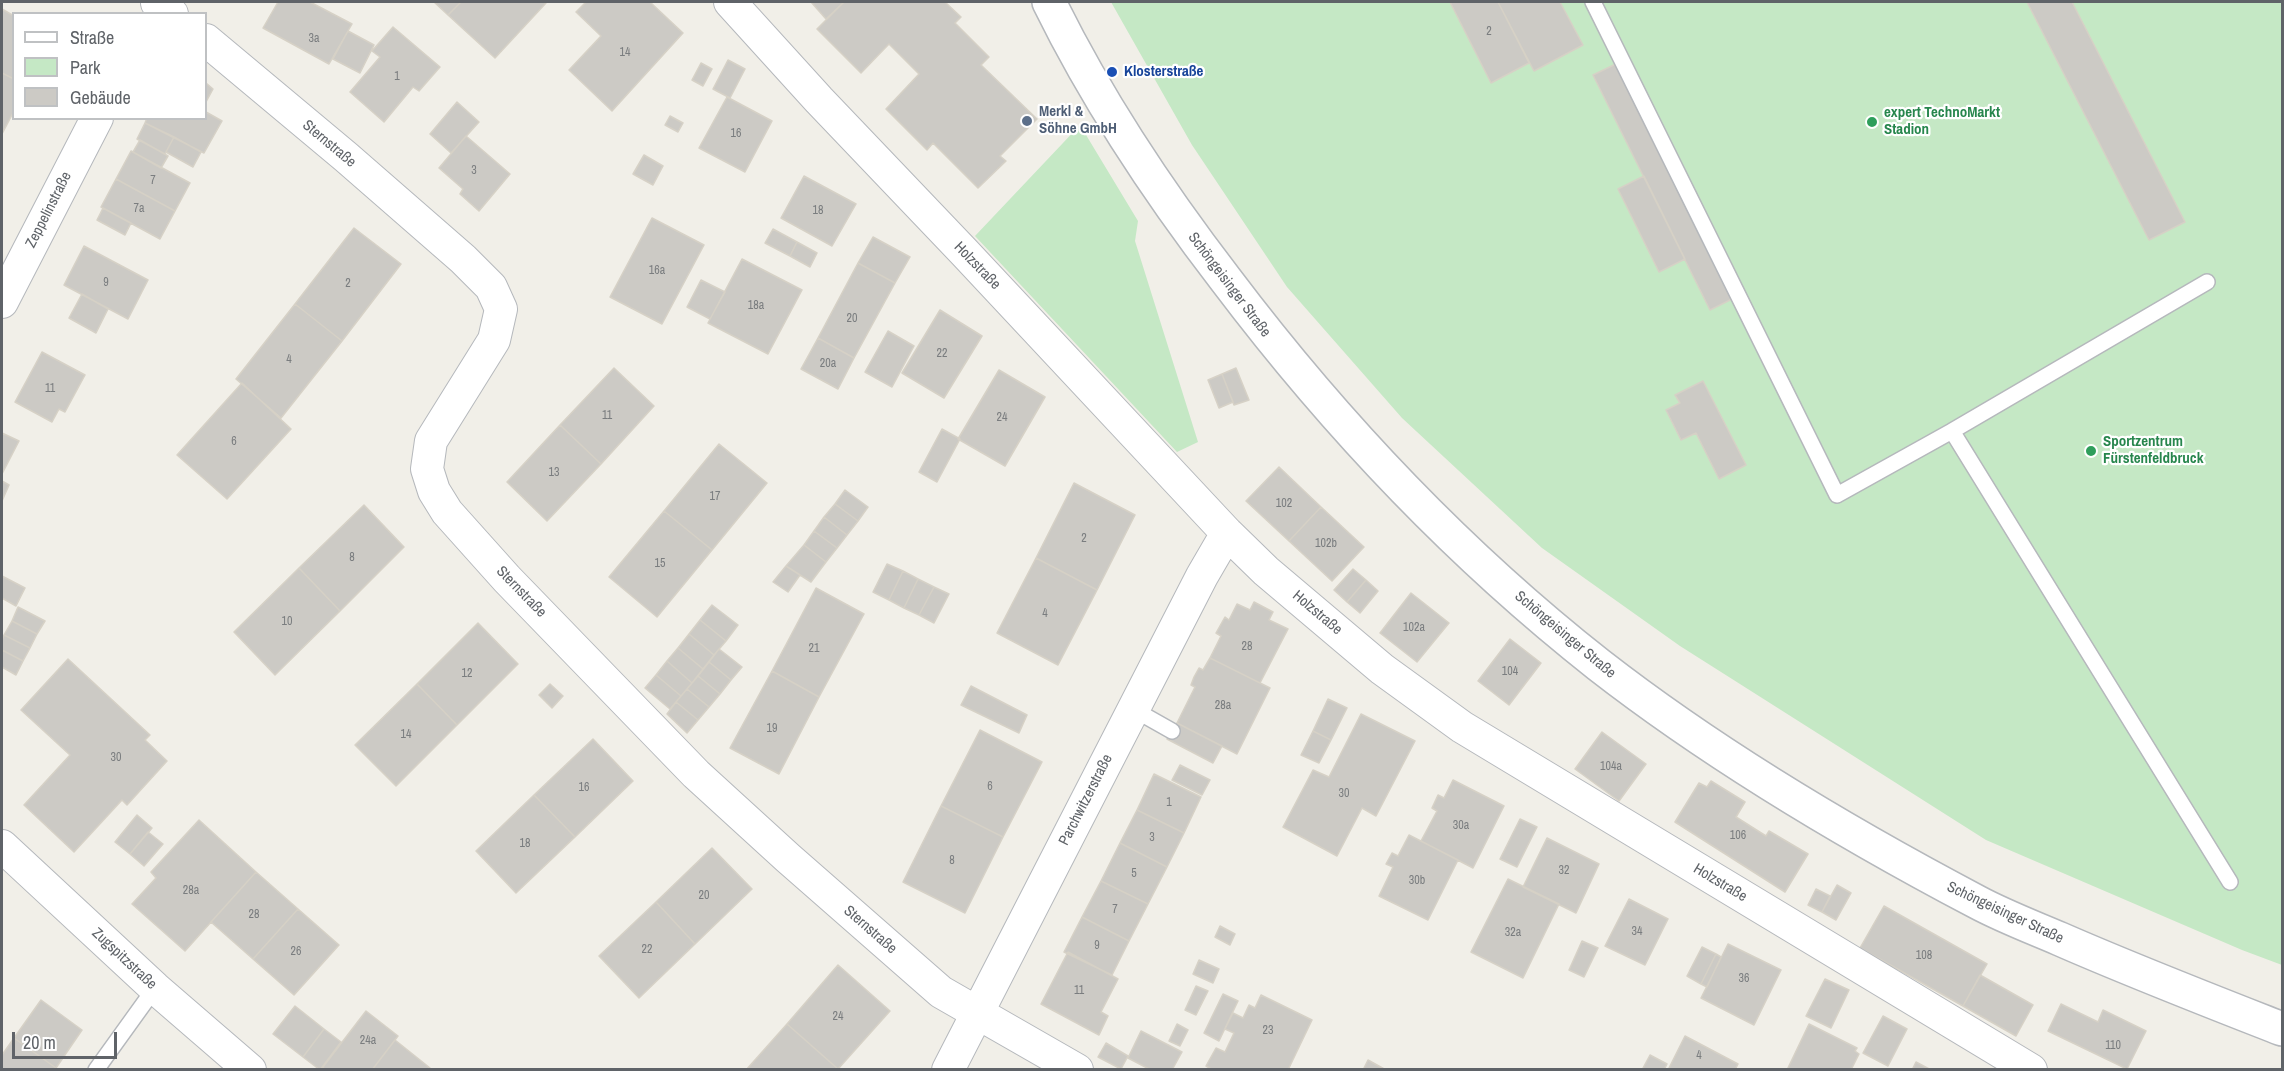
<!DOCTYPE html>
<html>
<head>
<meta charset="utf-8">
<style>
  body { margin:0 }
  #map { position:relative; width:2284px; height:1071px; overflow:hidden; background:#f1efe8; font-family:"Archivo Narrow",sans-serif }
  canvas { display:block }
  .frame { position:absolute; inset:0; border:3px solid #5f6368; pointer-events:none }
  .legend { position:absolute; left:12px; top:12px; width:195px; height:108px; box-sizing:border-box; background:#fff; border:2px solid #bfc1c3; margin:0; padding:8px 10px; list-style:none; font-size:18px; color:#5f6368 }
  .legend li { display:flex; align-items:center; gap:12px; height:30px }
  .legend b { width:30px; border:2px solid #bfc1c3 }
  .scale { position:absolute; left:12px; top:1032px; width:105px; height:27px; box-sizing:border-box; border:3px solid #5f6368; border-top:0; padding-left:8px; font-size:18px; line-height:21px; white-space:nowrap; color:#5f6368; -webkit-text-stroke:4px #fff; paint-order:stroke }
</style>
</head>
<body>
<div id="map">
<canvas width="2284" height="1071"></canvas>
<div class="frame"></div>
<ul class="legend">
<li><b style="height:8px;background:#fff"></b>Straße</li>
<li><b style="height:16px;background:#c5e8c5"></b>Park</li>
<li><b style="height:16px;background:#cccac5"></b>Gebäude</li>
</ul>
<div class="scale">20 m</div>
</div>
<script>
const context = document.querySelector('canvas').getContext('2d');
context.lineJoin = 'round';
function paint(path, color) { context.fillStyle = color; context.fill(path, 'evenodd'); }
function strokePath(path, color, width, dash) { context.strokeStyle = color; context.lineWidth = width; context.lineCap = dash ? 'butt' : 'round'; context.setLineDash(dash || []); context.stroke(path); }
function label(font, color, halo, rows, align = 'center') {
  context.font = font + ' "Archivo Narrow",sans-serif'; context.lineWidth = 4.5; context.setLineDash([]); context.textBaseline = 'middle'; context.strokeStyle = halo; context.fillStyle = color; for (const [text, x, y, turn = 0] of rows) {
    context.save(); context.translate(x, y); context.rotate((+turn || 0) * Math.PI / 180); context.textAlign = isNaN(turn) ? turn : align; if (halo) context.strokeText(text, 0, 0); context.fillText(text, 0, 0); context.restore();
  }
}
const green = new Path2D(`
  M1111,2H2282V965L2242,950L1986,840L1680,646L1542,548L1402,418L1287,287L1192,145Z
  M1080,125L1138,221L1135,241L1198,442L1177,452L975,236Z`);
const building = new Path2D(`
  M278,2H310L352,24L329,64L263,28Z
  M434,2H461L448,15Z
  M461,2H544L546,3L495,58L448,15Z
  M586,2H650L683,33L612,111L569,70L601,36L576,12Z
  M811,2H844L826,19Z
  M844,2H945L961,17L955,23L989,57L981,65L1037,119L1000,156L1006,161L978,188L933,143L927,150L886,109L919,74L889,44L861,73L817,29Z
  M1450,2H1498L1529,63L1491,83Z
  M1498,2H1560L1583,45L1534,71Z
  M2027,2H2072L2185,222L2149,240Z
  M2,9L14,16V79L2,73Z
  M393,27L440,67L419,91L413,87L384,122L350,92L380,57L372,51Z
  M348,31L374,45L360,73L333,59Z
  M728,60L745,69L730,98L713,89Z
  M1620,62L1736,297L1710,310L1593,75Z
  M701,63L712,69L703,86L692,80Z
  M2,73L14,79V111L2,134Z
  M206,83L213,89L206,102Z
  M727,97L772,121L745,172L699,148Z
  M457,102L479,122L451,153L430,134Z
  M206,112L222,121L204,153L145,123L147,118H206Z
  M670,116L683,123L678,132L665,125Z
  M145,123L174,137L165,154L137,139Z
  M466,136L510,174L479,211L460,194L463,189L439,168Z
  M174,137L201,152L193,167L166,152Z
  M140,140L168,156L161,168L133,152Z
  M131,151L190,183L175,211L116,179Z
  M644,155L663,166L653,185L633,174Z
  M804,176L856,204L832,246L781,218Z
  M1644,176L1685,259L1659,272L1618,189Z
  M116,179L175,211L160,239L101,207Z
  M103,208L131,223L125,235L97,220Z
  M652,218L704,245L662,324L610,297Z
  M354,228L401,264L342,341L295,304Z
  M773,229L797,242L790,256L765,243Z
  M873,237L910,257L895,283L858,263Z
  M797,242L817,253L810,267L790,256Z
  M84,246L148,280L128,319L64,285Z
  M742,259L802,290L768,354L708,323Z
  M858,263L895,283L854,358L818,338Z
  M701,280L725,292L710,319L687,307Z
  M82,294L108,309L96,333L69,318Z
  M295,304L342,341L281,418L236,379Z
  M940,310L982,336L944,398L902,373Z
  M888,331L914,346L892,387L865,372Z
  M818,338L854,358L838,389L801,369Z
  M42,352L85,375L65,412L59,409L52,422L15,402Z
  M614,368L654,406L601,464L560,425Z
  M1236,368L1249,400L1234,405L1222,374Z
  M999,370L1045,397L1005,466L958,439Z
  M1222,374L1233,402L1219,408L1208,380Z
  M1703,381L1746,465L1719,479L1696,433L1681,440L1666,410L1680,403L1675,395Z
  M242,383L291,429L227,499L177,455Z
  M560,425L601,464L547,521L507,482Z
  M942,429L960,439L937,482L919,472Z
  M2,433L19,441L2,474Z
  M719,444L767,483L712,550L664,511Z
  M1279,467L1321,507L1289,541L1246,501Z
  M2,481L9,485L2,501Z
  M1074,483L1135,515L1097,590L1036,558Z
  M845,490L868,507L858,521L835,504Z
  M835,504L858,521L847,535L824,517Z
  M364,505L404,547L340,611L299,568Z
  M1321,507L1364,547L1332,581L1289,541Z
  M664,511L712,550L657,617L609,577Z
  M824,517L847,535L837,548L814,531Z
  M814,531L837,548L826,562L804,545Z
  M804,545L826,562L811,582L786,566Z
  M1036,558L1097,590L1058,665L997,633Z
  M887,564L903,571L889,600L873,592Z
  M786,566L800,575L788,592L773,582Z
  M299,568L340,611L275,675L234,632Z
  M1353,569L1366,580L1347,602L1334,590Z
  M903,571L918,579L904,608L889,600Z
  M2,576L25,588L16,606L2,598Z
  M918,579L934,587L919,615L904,608Z
  M1366,580L1378,591L1360,613L1347,602Z
  M934,587L949,594L934,623L919,615Z
  M816,588L864,614L819,697L772,671Z
  M1411,593L1449,623L1417,662L1380,633Z
  M1254,602L1273,612L1269,620L1288,629L1260,683L1210,658L1221,636L1216,633L1225,617L1229,620L1237,604L1250,610Z
  M712,605L738,625L726,641L700,620Z
  M18,607L45,621L37,634L12,621Z
  M700,620L726,641L714,655L689,634Z
  M12,621L37,634L30,648L4,635Z
  M478,623L518,664L457,725L417,684Z
  M689,634L714,655L703,669L678,648Z
  M4,635L30,648L23,661L2,650V640Z
  M1510,639L1541,663L1509,705L1478,681Z
  M678,648L703,669L692,683L667,661Z
  M719,649L742,667L731,680L709,662Z
  M2,650L23,661L16,675L2,667Z
  M1210,658L1270,688L1237,754L1177,723L1195,687L1191,685L1194,677L1199,668L1203,670Z
  M68,659L150,735L145,740L167,761L127,805L122,800L74,852L24,805L70,755L21,710Z
  M667,661L692,683L681,696L656,675Z
  M709,662L731,680L720,694L698,676Z
  M772,671L819,697L779,774L730,748Z
  M656,675L681,696L670,709L645,688Z
  M698,676L720,694L709,707L687,689Z
  M417,684L457,725L396,786L355,745Z
  M550,684L563,696L552,708L539,695Z
  M971,686L1027,715L1019,733L961,705Z
  M687,689L709,707L698,720L676,702Z
  M1328,699L1347,708L1331,740L1313,731Z
  M676,702L698,720L687,733L667,714Z
  M1361,714L1415,741L1376,816L1362,808L1337,856L1283,827L1313,770L1329,777Z
  M1177,723L1222,746L1213,763L1167,739Z
  M980,730L1042,762L1003,837L941,806Z
  M1313,731L1331,740L1319,763L1301,755Z
  M1602,732L1646,764L1619,801L1575,769Z
  M593,739L633,781L575,837L534,795Z
  M1180,765L1210,780L1202,795L1172,780Z
  M1154,774L1201,797L1184,833L1137,810Z
  M1453,780L1504,806L1473,868L1421,841L1437,811L1432,808L1438,795L1444,798Z
  M1711,781L1745,802L1736,817L1766,836L1769,831L1808,854L1785,892L1675,822L1699,783L1707,787Z
  M534,795L575,837L516,893L476,851Z
  M941,806L1003,837L965,913L903,882Z
  M1137,810L1184,833L1167,867L1120,843Z
  M137,815L152,828L130,854L115,842Z
  M1520,819L1537,827L1517,867L1500,859Z
  M199,820L256,872L185,951L132,904L156,878L151,872Z
  M148,832L163,844L144,866L130,854Z
  M1409,835L1458,860L1428,920L1379,896L1393,867L1386,864L1392,853L1398,856Z
  M1547,838L1599,864L1576,913L1523,887Z
  M1120,843L1167,867L1148,904L1101,881Z
  M712,848L752,889L695,944L656,902Z
  M256,872L298,909L253,959L211,922Z
  M1508,879L1559,904L1523,978L1471,952Z
  M1101,881L1148,904L1129,941L1082,917Z
  M1837,885L1851,893L1836,920L1822,912Z
  M1816,889L1830,896L1822,912L1808,905Z
  M1629,899L1668,919L1645,965L1605,946Z
  M656,902L695,944L639,998L599,956Z
  M1884,906L1987,964L1963,1006L1860,948Z
  M298,909L339,945L294,995L253,959Z
  M1082,917L1129,941L1112,975L1064,952Z
  M1220,926L1235,934L1230,945L1215,937Z
  M1582,941L1598,948L1584,977L1569,970Z
  M1728,944L1781,970L1754,1025L1701,998Z
  M1702,947L1716,954L1701,984L1687,976Z
  M1068,952L1118,979L1101,1012L1108,1016L1099,1035L1041,1004Z
  M1716,954L1721,957L1707,987L1701,984Z
  M1199,960L1219,969L1213,983L1193,974Z
  M838,965L890,1011L838,1069L787,1024Z
  M1980,975L2033,1005L2016,1036L1963,1006Z
  M1825,979L1849,990L1831,1028L1806,1016Z
  M1196,986L1208,991L1196,1015L1185,1010Z
  M1223,994L1238,1001L1219,1041L1204,1033Z
  M1261,995L1312,1020L1288,1070H1213L1206,1066L1216,1048L1225,1052L1234,1033L1225,1029L1233,1013L1243,1018L1249,1005L1255,1008Z
  M41,1000L82,1030L56,1068L14,1038Z
  M2061,1004L2098,1022L2103,1010L2146,1031L2127,1069L2048,1031Z
  M295,1006L324,1029L303,1057L273,1034Z
  M366,1011L398,1036L372,1070H325L323,1067Z
  M1883,1016L1907,1029L1888,1066L1863,1053Z
  M787,1024L838,1069V1070H746Z
  M1177,1024L1188,1030L1180,1046L1169,1041Z
  M1809,1024L1857,1048L1855,1051L1859,1054L1851,1070H1787Z
  M324,1029L341,1042L320,1070L303,1057Z
  M1141,1031L1182,1052L1172,1070H1151L1128,1058Z
  M1685,1036L1738,1064L1735,1070H1668Z
  M14,1038L56,1068L55,1070H2V1055Z
  M395,1040L430,1068L429,1070H372Z
  M1106,1043L1128,1056L1121,1069L1098,1057Z
  M1650,1055L1667,1064L1664,1070H1642Z
  M1368,1060L1386,1070H1363Z
  M1916,1062L1931,1070H1912Z`);
const service = new Path2D(`
  M1593,2L1837,495L1952,431L2230,882
  M1952,431L2207,282
  M1133,709L1172,731
  M96,1070L155,988`);
const minor = new Path2D(`
  M730,2L819,100L965,253L1227,533L1266,571L1382,669L1462,727L2031,1070
  M157,3L172,14
  M206,40L346,157L463,259L491,287L501,309L494,340L431,441L427,469L434,491L447,512L507,579L696,774L788,858L941,992L1077,1070
  M2,302L97,118
  M2,846L155,988L250,1070
  M948,1070L1202,576L1227,533`);
const tertiary = new Path2D(`
  M1049,2C1097,100 1159,193 1226,280C1334,423 1458,554 1599,665C1716,756 1846,833 1977,902C2003,916 2032,927 2060,939C2133,971 2208,1000 2282,1029`);
const markers = [
  [1112,72,6,"#1a4fb4"],
  [1027,121,6,"#5c6f8a"],
  [1872,122,6,"#2e9e5b"],
  [2091,451,6,"#2e9e5b"]
];
const numberNames = [
  ["2",1489,32],
  ["3a",314,39],
  ["14",625,53],
  ["1",397,77],
  ["16",736,134],
  ["3",474,171],
  ["7",153,181],
  ["7a",139,209],
  ["18",818,211],
  ["16a",657,271],
  ["9",106,283],
  ["2",348,284],
  ["18a",756,306],
  ["20",852,319],
  ["22",942,354],
  ["4",289,360],
  ["20a",828,364],
  ["11",50,389],
  ["11",607,416],
  ["24",1002,418],
  ["6",234,442],
  ["13",554,473],
  ["17",715,497],
  ["102",1284,504],
  ["2",1084,539],
  ["102b",1326,544],
  ["8",352,558],
  ["15",660,564],
  ["4",1045,614],
  ["10",287,622],
  ["102a",1414,628],
  ["28",1247,647],
  ["21",814,649],
  ["104",1510,672],
  ["12",467,674],
  ["28a",1223,706],
  ["19",772,729],
  ["14",406,735],
  ["30",116,758],
  ["104a",1611,767],
  ["6",990,787],
  ["16",584,788],
  ["30",1344,794],
  ["1",1169,803],
  ["30a",1461,826],
  ["106",1738,836],
  ["3",1152,838],
  ["18",525,844],
  ["8",952,861],
  ["32",1564,871],
  ["5",1134,874],
  ["30b",1417,881],
  ["28a",191,891],
  ["20",704,896],
  ["7",1115,910],
  ["28",254,915],
  ["34",1637,932],
  ["32a",1513,933],
  ["9",1097,946],
  ["22",647,950],
  ["26",296,952],
  ["108",1924,956],
  ["36",1744,979],
  ["11",1079,991],
  ["24",838,1017],
  ["23",1268,1031],
  ["24a",368,1041],
  ["110",2113,1046],
  ["4",1699,1056]
];
const transitNames = [
  ["Klosterstraße",1124,72]
];
const serviceNames = [
  ["Merkl &",1039,112],
  ["Söhne GmbH",1039,129]
];
const leisureNames = [
  ["expert TechnoMarkt",1884,113],
  ["Stadion",1884,130],
  ["Sportzentrum",2103,442],
  ["Fürstenfeldbruck",2103,459]
];
const streetNames = [
  ["Sternstraße",329,144,40],
  ["Zeppelinstraße",49,210,-63],
  ["Holzstraße",977,266,46],
  ["Schöngeisinger Straße",1229,285,53],
  ["Sternstraße",521,592,46],
  ["Holzstraße",1317,613,40],
  ["Schöngeisinger Straße",1565,635,40],
  ["Parchwitzerstraße",1086,800,-63],
  ["Holzstraße",1720,883,31],
  ["Schöngeisinger Straße",2005,913,25],
  ["Sternstraße",870,930,41],
  ["Zugspitzstraße",124,959,43]
];
paint(green, '#c5e8c5');
paint(building, '#cccac5');
strokePath(building, '#d6d1c6', 1.5);
strokePath(service, '#b5b8bc', 18);
strokePath(minor, '#b5b8bc', 34);
strokePath(tertiary, '#b5b8bc', 36);
strokePath(service, '#fff', 15);
strokePath(minor, '#fff', 32);
strokePath(tertiary, '#fff', 33);
for (const [x, y, r, color] of markers) { const dot = new Path2D(); dot.arc(x, y, r, 0, 2 * Math.PI); context.fillStyle = color; context.fill(dot); strokePath(dot, '#fff', 2); }
label('12px', '#7a7d7f', null, numberNames);
label('bold 15px', '#164399', '#fff', transitNames, 'left');
label('bold 15px', '#4e5e75', '#fff', serviceNames, 'left');
label('bold 15px', '#27864d', '#fff', leisureNames, 'left');
label('15px', '#5f6368', '#fff', streetNames);
</script>
</body>
</html>
